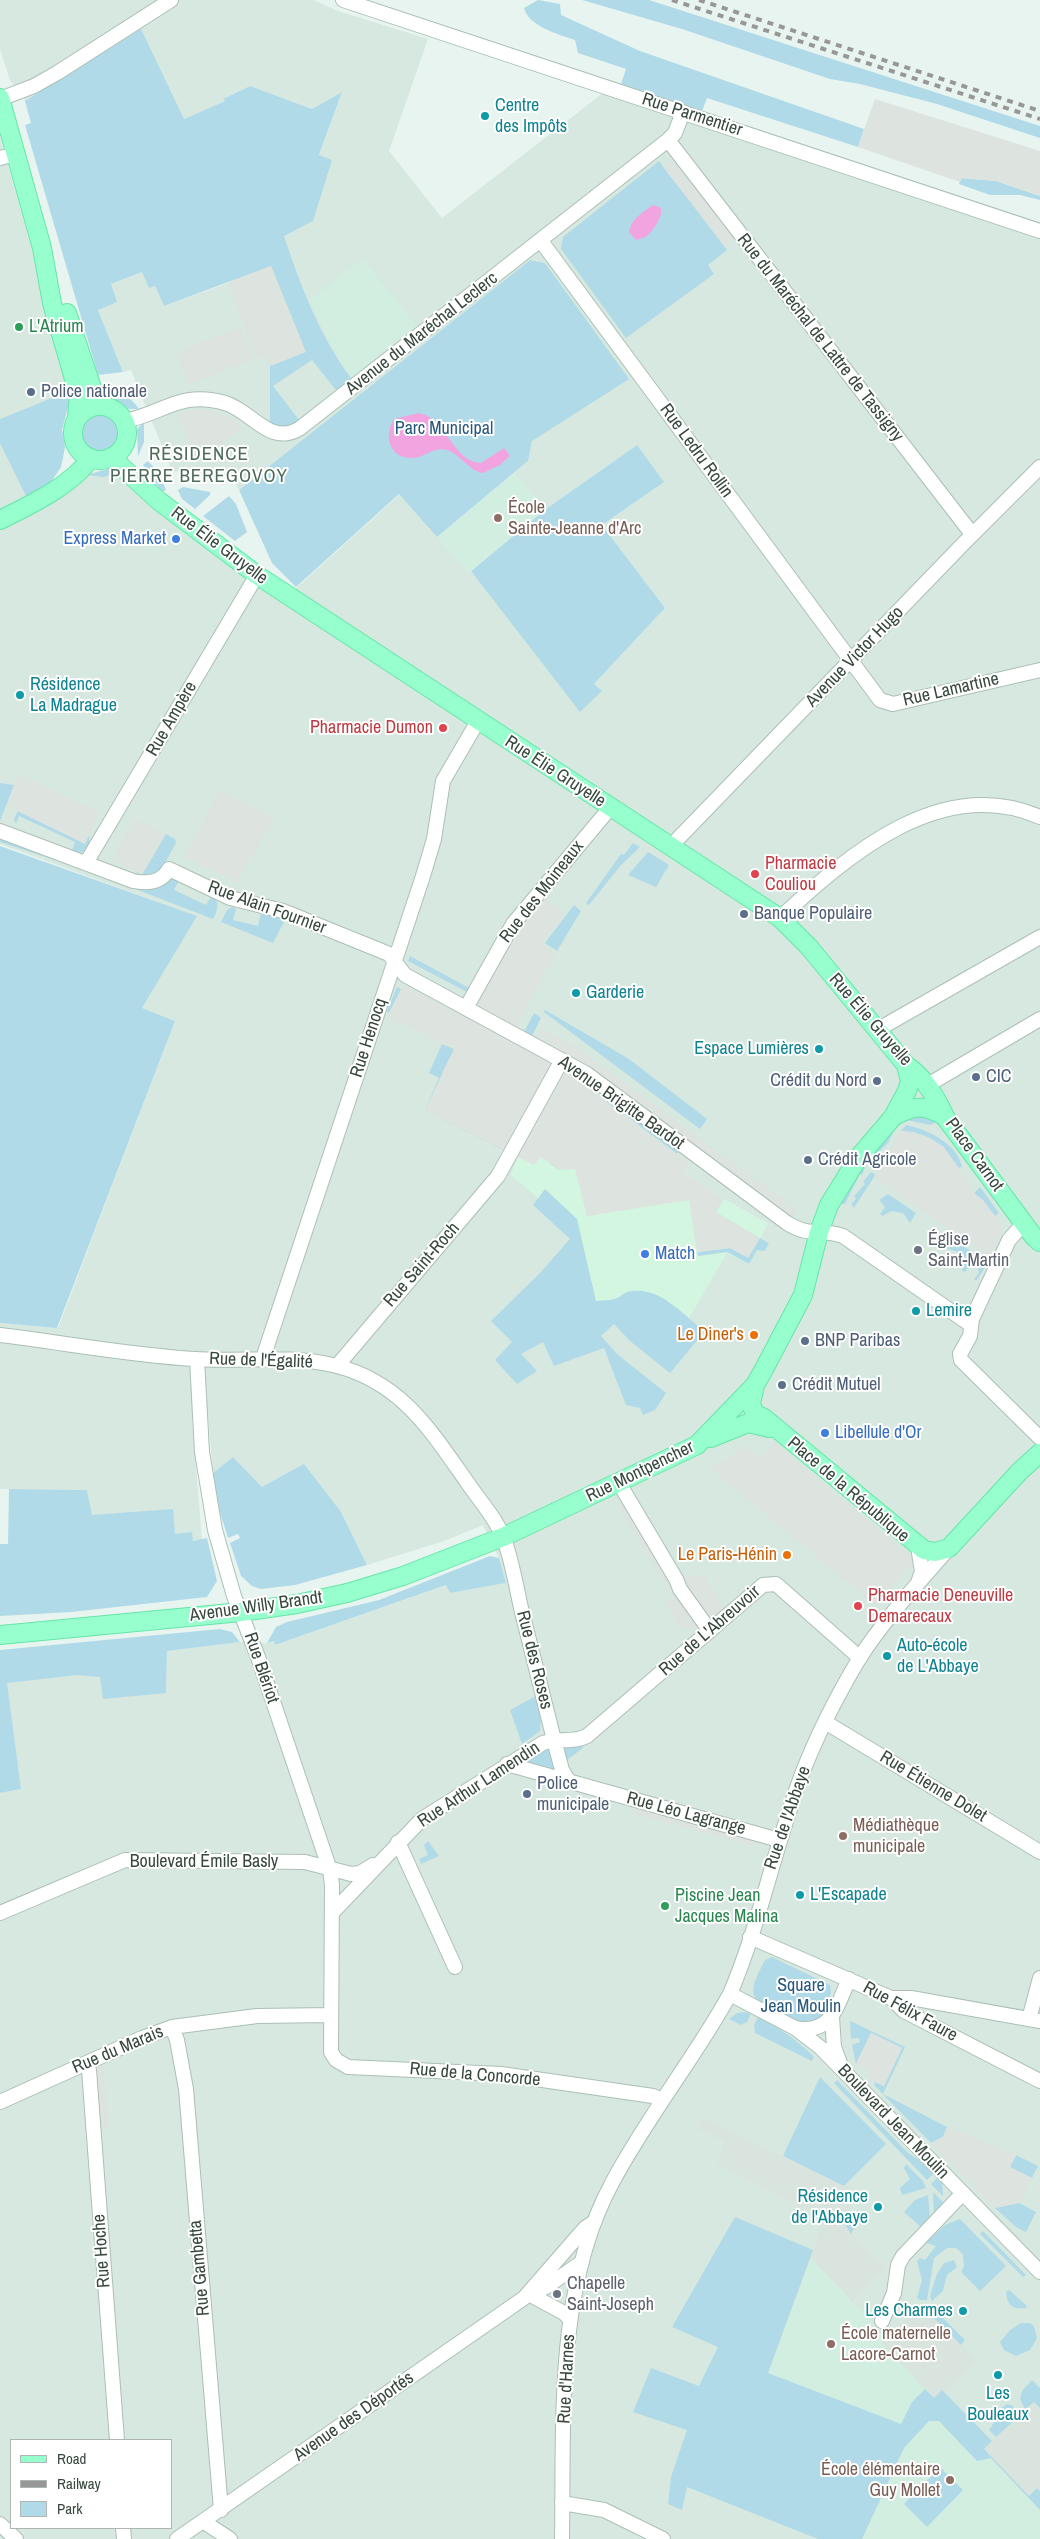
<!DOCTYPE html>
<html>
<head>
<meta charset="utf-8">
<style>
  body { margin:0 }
  #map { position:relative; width:1040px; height:2539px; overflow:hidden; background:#e8f4ef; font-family:"Archivo Narrow",sans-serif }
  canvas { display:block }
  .legend { position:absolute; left:10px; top:2439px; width:162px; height:90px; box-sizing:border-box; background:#fff; border:1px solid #afb6b2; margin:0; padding:6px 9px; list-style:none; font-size:15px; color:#37483e }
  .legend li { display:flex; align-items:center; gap:10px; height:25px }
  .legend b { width:25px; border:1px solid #afb6b2 }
</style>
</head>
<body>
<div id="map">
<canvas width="1040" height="2539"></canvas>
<ul class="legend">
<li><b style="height:6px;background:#97ffce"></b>Road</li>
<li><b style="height:6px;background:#979797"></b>Railway</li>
<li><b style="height:14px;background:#b1dae9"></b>Park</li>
</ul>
</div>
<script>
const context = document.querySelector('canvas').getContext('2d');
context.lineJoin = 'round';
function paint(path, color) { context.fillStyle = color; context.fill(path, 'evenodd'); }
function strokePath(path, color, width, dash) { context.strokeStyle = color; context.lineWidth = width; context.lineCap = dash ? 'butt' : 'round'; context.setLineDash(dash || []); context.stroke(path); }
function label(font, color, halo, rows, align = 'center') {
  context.font = font + ' "Archivo Narrow",sans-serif'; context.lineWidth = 4; context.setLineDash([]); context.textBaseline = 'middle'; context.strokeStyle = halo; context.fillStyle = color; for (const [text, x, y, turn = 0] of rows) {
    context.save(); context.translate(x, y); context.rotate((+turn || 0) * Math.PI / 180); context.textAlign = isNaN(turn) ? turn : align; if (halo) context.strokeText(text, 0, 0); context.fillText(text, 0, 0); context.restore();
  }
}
const residential = new Path2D(`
  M0,0H314L335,10L428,39L389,151L442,218L603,93L1040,238V2539H0V1793L21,1789L4,1668L96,1658L166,1693L167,1651L240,1642L267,1643L274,1641L275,1645L447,1585L450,1593L506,1583L499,1558L483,1525L444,1541L367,1565L341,1512L262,1487L233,1457L213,1473L208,1416L192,1419L202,1540L98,1551L87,1490L0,1489V1323L58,1328L175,1021L142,1008L196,916L0,844V528L69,492L87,475L101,470H114L152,505L281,602L400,494L468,572L471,571L602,691L594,684L665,608L602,525L663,482L637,445L546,509L514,473L528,461L532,441L584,318L545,263L530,260L239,490L230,475L172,471L131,370L123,372L98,309L111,284L142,272L155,286L164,306L228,283L284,236L332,160L319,156L342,92L312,109L250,86L223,99L225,101L184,119L114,45L25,101L10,80L0,49ZM621,1112L690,1164L684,1172L724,1199L768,1224L760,1238L769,1243L757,1249L749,1264L727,1252L688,1319L586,1258L539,1198L511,1175L518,1158ZM11,2440H171V2528H11Z
  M0,138L71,386V396L62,429L65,447L61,467L49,485L0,515Z`);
const commercial = new Path2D(`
  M621,1112L690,1164L684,1172L724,1199L768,1224L760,1238L769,1243L765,1251L757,1250L749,1264L727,1253L688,1319L676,1308L621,1295L619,1298L582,1305L586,1258L546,1189L538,1198L511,1175L518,1157L534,1165L541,1157L557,1169Z`);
const industrial = new Path2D(`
  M702,2118L857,2191L846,2221L847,2229L886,2268L852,2302L811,2258L823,2218L717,2164L722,2154L724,2141L697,2128Z
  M921,2305L977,2362L937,2401L881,2342Z
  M1034,2401L1040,2408V2495L1032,2502L983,2450Z`);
const education = new Path2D(`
  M363,259L417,326L351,378L340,363L309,300Z
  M514,473L546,509L468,573L437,537Z
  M811,2258L886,2337L881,2342L1040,2510V2539H862L913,2429L768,2373Z`);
const green = new Path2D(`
  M538,0L560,4L561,15L640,51L864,129L858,147L707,98L702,111L621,84L626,69L578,53L575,40C560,35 528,26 524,8Z
  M582,0H649L1040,126V138L937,104L860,84L830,79L682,29Z
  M141,29L184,119L225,101L223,99L250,86L312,109L342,92L319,155L332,160L313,221L284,236C300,284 320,337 351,378L336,390L312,360L273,386L299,420L290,427H273L270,421V366L305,352L271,266L164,306L155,286L149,288L142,272L111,284L117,302L98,310L123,372L98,375L25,125L31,123L25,101Z
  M659,161L727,250L708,265L714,274L626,338L561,249L563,237Z
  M961,178L996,181L1040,196V200L1020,195H990L959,184Z
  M530,260L545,263L629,379L532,441L528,461L437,537L399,494L296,587L272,563L239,490Z
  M97,387C115,389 129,394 139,409H129Z
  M62,394L71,396L62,429L65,447L61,467L49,485L28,500L0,443V419Z
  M80 433a19 19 0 1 1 38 0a19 19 0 1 1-38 0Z
  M144,422V442L138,456L137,429Z
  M637,445L664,482L602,525L665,608L594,684L602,691L580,712L471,571L546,509Z
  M148,461L159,473L166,490L162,492L143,465Z
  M108,469L119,472L104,477L87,475Z
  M183,487L210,492V495L195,509L182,499L178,490Z
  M229,496L236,504L247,532L235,541L203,516Z
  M0,783L14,785L0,821Z
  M20,807L85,844L89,835L90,845C85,853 80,854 72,851L75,842L19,816L16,824L14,819Z
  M166,834L175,839L176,843C166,860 161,878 139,876L134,870H145Z
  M0,838L81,866L82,869L0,842Z
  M633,843L640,847L621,865L589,905L586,903L621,854L624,855Z
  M0,846L197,916L142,1008L175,1021L57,1328L0,1323Z
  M648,852L669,865L656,887L628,875Z
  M91,872L142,889H154L174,878L179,880L174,890L206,905L212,895C220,902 218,910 213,919Z
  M574,905L581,911L557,951L545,943Z
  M232,907L236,909L233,920L258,926L261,912L277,914L285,920L273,943L221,922L227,910Z
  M410,956L469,988L467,992L408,961Z
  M397,987L401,989L389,1013L387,1011Z
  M545,1010L629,1059L707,1119L700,1129L544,1012Z
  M458,1012L476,1019L470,1020L442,1073L446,1086L504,1150L425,1110L439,1078L429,1073L442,1044L451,1047L466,1018Z
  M534,1013L541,1018L532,1036L524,1032Z
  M605,1097H607L680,1150L677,1154L621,1112L559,1170L550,1164L601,1098Z
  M918,1114L935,1122L931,1125L906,1120Z
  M896,1125L888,1143L870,1161L868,1160Z
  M906,1125C927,1129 958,1144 962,1167L959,1168C940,1143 934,1134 901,1131Z
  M863,1167L865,1168L862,1175L860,1174L845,1204H839Z
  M871,1172L875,1174L874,1177L854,1208L851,1204L856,1199L854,1196L865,1184L863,1182Z
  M980,1187L999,1213L995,1216L974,1193Z
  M545,1189L577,1219L596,1301C602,1300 614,1301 619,1297C624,1294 626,1291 633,1291C661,1287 684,1316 705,1331L670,1373L630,1341L614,1324L601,1336L617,1354L666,1393L655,1410L643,1415L640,1408L626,1405L604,1348L554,1366L543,1342L521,1354L537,1371L517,1384L495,1360L512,1342L491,1321L540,1273L570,1239L533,1205Z
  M888,1194L916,1213L910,1223L903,1213L891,1211L883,1216L880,1214L885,1207L879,1200Z
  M760,1238L769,1243L765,1251L757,1250L749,1264L727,1252L698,1256L697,1252L730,1248L748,1257Z
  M953,1239L988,1263L976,1281L974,1279L979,1273L978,1268L970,1265L965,1272L962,1271L964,1261L959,1258L958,1252L947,1249Z
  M233,1457L262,1487L304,1464L341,1512L367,1565L295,1585L261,1589L252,1586L241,1576L230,1543L240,1538L238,1534L228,1538L220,1512L213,1473Z
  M9,1489L87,1490L92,1515L173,1509L175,1534L192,1532L193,1541L207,1538L217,1581L207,1597L71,1612L0,1616V1544H8Z
  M490,1556L499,1558L506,1583L450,1593L446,1585L275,1645L274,1641L267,1643L276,1627L287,1622L379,1600Z
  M220,1629L232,1632L240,1642L167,1651L166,1693L103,1699L100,1677L77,1675L7,1683L21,1789L0,1793V1650Z
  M536,1696L541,1716L540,1731L522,1744L510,1710Z
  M551,1745L558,1771L522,1764Z
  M564,1746H583V1748L567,1760Z
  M428,1841L439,1856L421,1864L419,1859L428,1855L424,1845Z
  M772,1957L830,1985L831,1993L820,2019L802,2024L756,1999C748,1988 760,1971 765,1960Z
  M745,2012L751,2014L747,2022L741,2025L729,2019L737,2013Z
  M758,2017C780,2028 797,2040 814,2057L812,2061L755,2033L754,2025Z
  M850,2021L905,2047L883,2094L947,2127L943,2137L931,2143L874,2085L875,2082L884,2086L902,2048L871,2033L856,2064L852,2045L860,2042L859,2038L851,2039Z
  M820,2077L886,2144L844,2186L783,2156Z
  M837,2080L908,2153L936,2171L927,2180L834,2083Z
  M1016,2155L1038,2166L1032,2178L1010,2167Z
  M906,2164L923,2181L926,2188L902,2195L900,2188L910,2179L904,2168Z
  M940,2175L942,2177L943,2196L931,2184Z
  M933,2192L943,2202L934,2215Z
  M928,2195L930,2218L921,2227L904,2212L915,2200Z
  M1019,2203L1036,2212L1026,2232L1016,2227L995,2208Z
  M849,2213L857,2223L851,2234L846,2226Z
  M735,2217L813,2250L768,2373L901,2424L912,2402L925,2389L934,2398L942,2390L992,2441L984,2449L1029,2496L1037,2488L1040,2491V2510L991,2458L977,2461L939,2421H929L904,2448L862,2539H818L687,2487L682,2510L668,2504L671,2477L687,2430L633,2412L651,2368L699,2386L718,2347L672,2327Z
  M960,2219L1006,2266L980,2291L961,2272L964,2266L963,2254L956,2248H947L934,2258L927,2300H920L917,2298L922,2280L917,2261L920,2258L925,2260L936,2246L926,2243L945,2225Z
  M983,2231L1026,2275L1023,2277L980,2234Z
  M954,2260L957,2267L947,2275L943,2291L932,2301L930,2296L937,2274L944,2263Z
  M1009,2290L1026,2305L1027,2308C1013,2310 1007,2306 1006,2292Z
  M933,2308L965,2340L961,2345L929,2313Z
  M1021,2323H1030L1034,2326L1037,2338L1030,2350L1016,2356L1004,2350L1000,2342L1010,2330Z
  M1032,2380L1040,2388V2408L1034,2402L1025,2409L1020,2399L1022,2391Z
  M1007,2404L1013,2406L1018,2417L996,2437L989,2430C997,2421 996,2410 1007,2404Z
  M940,2467L963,2490L927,2527L904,2504Z`);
const parking = new Path2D(`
  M875,99L1040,151V196L996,181L962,178L960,182L858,147Z
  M674,158L735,238L725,246L663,167Z
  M271,266L306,352L270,366L266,355L257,358L228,283Z
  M240,328L253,360L188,384L176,352Z
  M192,410H209L229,417L242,428L220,445L190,444L177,414Z
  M18,774L99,813L85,844L7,806Z
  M221,790L275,819L236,882L184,856Z
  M134,818L165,834L142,875L112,860Z
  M545,897L566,915L540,944L555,954L510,1039L567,1072L690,1164L684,1172L724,1199L716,1212L760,1238L748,1258L730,1248L697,1252L689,1200L587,1216L575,1169L559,1170L541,1157L534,1165L425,1110L454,1049L429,1039L430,1035L386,1019L404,985L466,1018L515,935Z
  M542,1029L580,1050L797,1210L787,1223L587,1074L531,1044Z
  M901,1131L914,1132L943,1146L971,1185L969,1189L983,1200L1001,1224V1235L990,1257L874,1177Z
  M775,1442L910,1556L912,1563L876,1606L711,1469L720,1461L729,1460L742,1444L760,1459Z
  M622,1501L676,1579L703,1575L724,1608L698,1631L693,1627L683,1631L664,1602L674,1596L620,1511Z
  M635,1800L757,1833L754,1846L631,1813Z
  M871,2033L902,2048L884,2086L868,2079L871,2071L856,2064Z
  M103,2063L109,2125L93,2139L89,2070Z
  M947,2127L1016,2155L1010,2167L1032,2178L1019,2203L995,2208L931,2143L943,2137Z`);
const water = new Path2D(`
  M653,205L661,208C663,217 653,231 646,237L636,240L629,232C631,219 643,212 653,205Z
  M419,413C446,418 454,463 481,463L504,448L510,456L500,465L483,473C469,471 460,454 447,450C435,446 425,457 413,458C390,459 383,437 394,419Z`);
const minor = new Path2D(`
  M343,0L1040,231
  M0,99L34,86L57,73L171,0
  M668,140L972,534
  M0,158L16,154
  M541,241L880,700L893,704L1040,670
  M125,421C164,413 181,390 225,403C252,411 269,446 299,429L668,140L675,133L683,112
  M0,831L133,881C148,884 161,883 169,869L230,898L283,911L389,954L405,975L587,1074L787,1223C811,1238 820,1228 843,1236L971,1325
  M670,847L964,543L1040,467
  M86,863L257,575
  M780,918C848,855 941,774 1040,817
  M466,1008L513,924L610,808
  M877,1030L1040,937
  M926,1086L1040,1019
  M1024,1223L1009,1240L972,1319L970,1336L960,1354L961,1360L1040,1438
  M0,1335C65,1343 129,1355 194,1359C242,1362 289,1354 337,1366C402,1383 431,1431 467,1482C479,1500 496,1518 504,1539C512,1561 516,1585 521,1608C532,1652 543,1696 554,1740L562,1770L569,1782
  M263,1358L423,876L434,839L443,781L478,721
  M197,1359L202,1452L215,1530L234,1596L258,1657L330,1870L332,1885L331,2052L336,2060L348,2067L501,2074L653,2096L662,2100
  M337,1366L498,1176L562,1060
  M619,1483L676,1579L680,1589L710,1631
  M918,1547L922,1571L918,1583
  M825,1722L1040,1852
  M507,1764L779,1840
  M398,1842L455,1967
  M0,1913L125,1860L305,1862L351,1874L360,1873L373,1865
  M332,1913L422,1819L543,1743C558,1738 574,1743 587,1736L763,1585L776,1584L860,1658
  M750,1937L891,1998L904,2011L1040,2081
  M730,1994L795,2028L821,2048L1040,2272
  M891,1998H911L1040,2021
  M832,2017L834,2047L841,2066
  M1029,2019L1040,1978
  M172,2027L177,2040L186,2089L221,2510
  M796,2028C832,2035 837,2005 849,1979
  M85,2064L89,2070L117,2440
  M0,2102L142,2038L172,2027L257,2016L331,2015
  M534,2292L546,2287L582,2262
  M529,2294L564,2313L570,2319
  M882,2321L894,2293L898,2265L903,2256L963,2193
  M562,2503L604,2510L663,2539
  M204,2522L230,2539
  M0,2524L16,2539
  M123,2528L124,2539
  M177,2539L524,2298L585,2228L594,2222
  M562,2539C564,2423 555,2288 612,2183C647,2117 694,2059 730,1994C760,1923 775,1846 802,1774C817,1735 837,1696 859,1659C884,1619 919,1583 949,1548`);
const major = new Path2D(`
  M0,98L42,248L52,303L79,396L77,417
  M67,313L93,391L103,406
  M73 433a27 27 0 1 1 54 0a27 27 0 1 1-54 0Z
  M111,457L159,501L257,575L780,918L809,947L906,1065C923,1076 937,1098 945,1117L1034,1237L1040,1242
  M0,520C30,505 71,486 91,458
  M893,1117C914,1105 925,1104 945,1117
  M755,1385L751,1404L755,1414L764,1418L924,1550L935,1552L949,1548L1020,1471L1040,1453
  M711,1438L748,1423L769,1428
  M0,1635L241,1612L297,1604L347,1593L403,1576L503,1537L697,1445L755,1385L763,1371L803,1295L819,1232L829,1205L858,1158L893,1117L907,1091L910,1081L906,1065`);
const rail = new Path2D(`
  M672,0L1040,119
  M699,0L1040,111`);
const markers = [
  [485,116,5,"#0f9aa8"],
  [19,327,5,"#2e9e5b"],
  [31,392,5,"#5c6f8a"],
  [498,518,5,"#8d6e63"],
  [176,539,5,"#3f7fe0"],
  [20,695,5,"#0f9aa8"],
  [443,728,5,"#e0444e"],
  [755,874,5,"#e0444e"],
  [744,914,5,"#5c6f8a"],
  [576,993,5,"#0f9aa8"],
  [819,1049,5,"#0f9aa8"],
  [976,1077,5,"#5c6f8a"],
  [877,1081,5,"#5c6f8a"],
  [808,1160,5,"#5c6f8a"],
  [918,1250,5,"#6b7280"],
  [645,1254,5,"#3f7fe0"],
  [916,1311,5,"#0f9aa8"],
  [754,1335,5,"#e8710a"],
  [805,1341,5,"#5c6f8a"],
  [782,1385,5,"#5c6f8a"],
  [825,1433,5,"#3f7fe0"],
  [787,1555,5,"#e8710a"],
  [858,1606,5,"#e0444e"],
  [887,1656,5,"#0f9aa8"],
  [527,1794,5,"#5c6f8a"],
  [843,1836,5,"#8d6e63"],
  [800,1895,5,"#0f9aa8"],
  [665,1906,5,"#2e9e5b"],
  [878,2207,5,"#0f9aa8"],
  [557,2294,5,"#6b7280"],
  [963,2311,5,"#0f9aa8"],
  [831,2344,5,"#8d6e63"],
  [998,2375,5,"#0f9aa8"],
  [950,2480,5,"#8d6e63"]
];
const cultureNames = [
  ["Centre",495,106],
  ["des Impôts",495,127],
  ["Résidence",30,685],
  ["La Madrague",30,706],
  ["Garderie",586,993],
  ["Espace Lumières",809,1049,"right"],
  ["Lemire",926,1311],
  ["Auto-école",897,1646],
  ["de L'Abbaye",897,1667],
  ["L'Escapade",810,1895],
  ["Résidence",868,2197,"right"],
  ["de l'Abbaye",868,2218,"right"],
  ["Les Charmes",953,2311,"right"],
  ["Les",998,2394,"center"],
  ["Bouleaux",998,2415,"center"]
];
const streetNames = [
  ["Rue Parmentier",692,115,18],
  ["Avenue du Maréchal Leclerc",422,334,-38],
  ["Rue du Maréchal de Lattre de Tassigny",820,338,52],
  ["Rue Ledru Rollin",696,451,54],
  ["Rue Élie Gruyelle",219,546,37],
  ["Avenue Victor Hugo",855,657,-46],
  ["Rue Lamartine",951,690,-13],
  ["Rue Ampère",172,719,-60],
  ["Rue Élie Gruyelle",555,772,33],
  ["Rue des Moineaux",542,892,-52],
  ["Rue Alain Fournier",267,908,20],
  ["Rue Élie Gruyelle",870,1020,49],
  ["Rue Henocq",369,1038,-72],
  ["Avenue Brigitte Bardot",621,1103,35],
  ["Place Carnot",974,1155,54],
  ["Rue Saint-Roch",422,1265,-49],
  ["Rue de l'Égalité",261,1361,2],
  ["Rue Montpencher",640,1472,-26],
  ["Place de la République",848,1490,40],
  ["Avenue Willy Brandt",256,1607,-8],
  ["Rue de L'Abreuvoir",710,1631,-41],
  ["Rue des Roses",534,1660,76],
  ["Rue Blériot",261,1668,71],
  ["Rue Arthur Lamendin",479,1785,-33],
  ["Rue Étienne Dolet",933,1787,31],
  ["Rue Léo Lagrange",686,1814,15],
  ["Rue de l'Abbaye",788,1818,-71],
  ["Boulevard Émile Basly",204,1862],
  ["Rue Félix Faure",910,2012,29],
  ["Rue du Marais",118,2050,-23],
  ["Rue de la Concorde",475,2075,5],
  ["Boulevard Jean Moulin",893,2122,46],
  ["Rue Hoche",102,2251,-94],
  ["Rue Gambetta",200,2268,-95],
  ["Rue d'Harnes",567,2379,-87],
  ["Avenue des Déportés",354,2417,-35]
];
const leisureNames = [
  ["L'Atrium",29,327],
  ["Piscine Jean",675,1896],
  ["Jacques Malina",675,1917]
];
const serviceNames = [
  ["Police nationale",41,392],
  ["Banque Populaire",754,914],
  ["CIC",986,1077],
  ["Crédit du Nord",867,1081,"right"],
  ["Crédit Agricole",818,1160],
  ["BNP Paribas",815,1341],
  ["Crédit Mutuel",792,1385],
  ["Police",537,1784],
  ["municipale",537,1805]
];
const parkNames = [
  ["Parc Municipal",444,429],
  ["Square",801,1986],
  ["Jean Moulin",801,2007]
];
const educationNames = [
  ["École",508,508],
  ["Sainte-Jeanne d'Arc",508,529],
  ["Médiathèque",853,1826],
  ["municipale",853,1847],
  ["École maternelle",841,2334],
  ["Lacore-Carnot",841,2355],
  ["École élémentaire",940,2470,"right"],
  ["Guy Mollet",940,2491,"right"]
];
const shopNames = [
  ["Express Market",166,539,"right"],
  ["Match",655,1254],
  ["Libellule d'Or",835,1433]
];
const healthNames = [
  ["Pharmacie Dumon",433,728,"right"],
  ["Pharmacie",765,864],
  ["Couliou",765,885],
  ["Pharmacie Deneuville",868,1596],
  ["Demarecaux",868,1617]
];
const worshipNames = [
  ["Église",928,1240],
  ["Saint-Martin",928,1261],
  ["Chapelle",567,2284],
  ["Saint-Joseph",567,2305]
];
const foodNames = [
  ["Le Diner's",744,1335],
  ["Le Paris-Hénin",777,1555]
];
const neighbourhoodNames = [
  ["RÉSIDENCE",199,455],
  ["PIERRE BEREGOVOY",199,477]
];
paint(residential, '#d6e8df');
paint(commercial, '#d3f6e1');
paint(industrial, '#dae4de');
paint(education, '#d2eee1');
paint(green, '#b1dae9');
paint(parking, '#dde3df');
paint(water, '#f2a4e0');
strokePath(minor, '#abc0b5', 16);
strokePath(major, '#65e6a8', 20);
strokePath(minor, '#fff', 14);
strokePath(major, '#97ffce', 18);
strokePath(rail, '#979797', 4, [6, 6]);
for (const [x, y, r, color] of markers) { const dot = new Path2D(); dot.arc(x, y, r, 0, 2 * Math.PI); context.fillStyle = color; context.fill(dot); strokePath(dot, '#fff', 2); }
label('18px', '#0d838f', '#fff', cultureNames, 'left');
label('18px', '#37483e', '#fff', streetNames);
label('18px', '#27864d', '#fff', leisureNames, 'left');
label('18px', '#4e5e75', '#fff', serviceNames, 'left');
label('18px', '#28577c', '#fff', parkNames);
label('18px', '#785e54', '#fff', educationNames, 'left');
label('18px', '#366cbe', '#fff', shopNames, 'left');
label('18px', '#be3a42', '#fff', healthNames, 'left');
label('18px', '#5b616d', '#fff', worshipNames, 'left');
label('18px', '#c56008', '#fff', foodNames, 'right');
context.letterSpacing = '1px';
label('19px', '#4e6b5a', '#fff', neighbourhoodNames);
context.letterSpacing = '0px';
</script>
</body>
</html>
